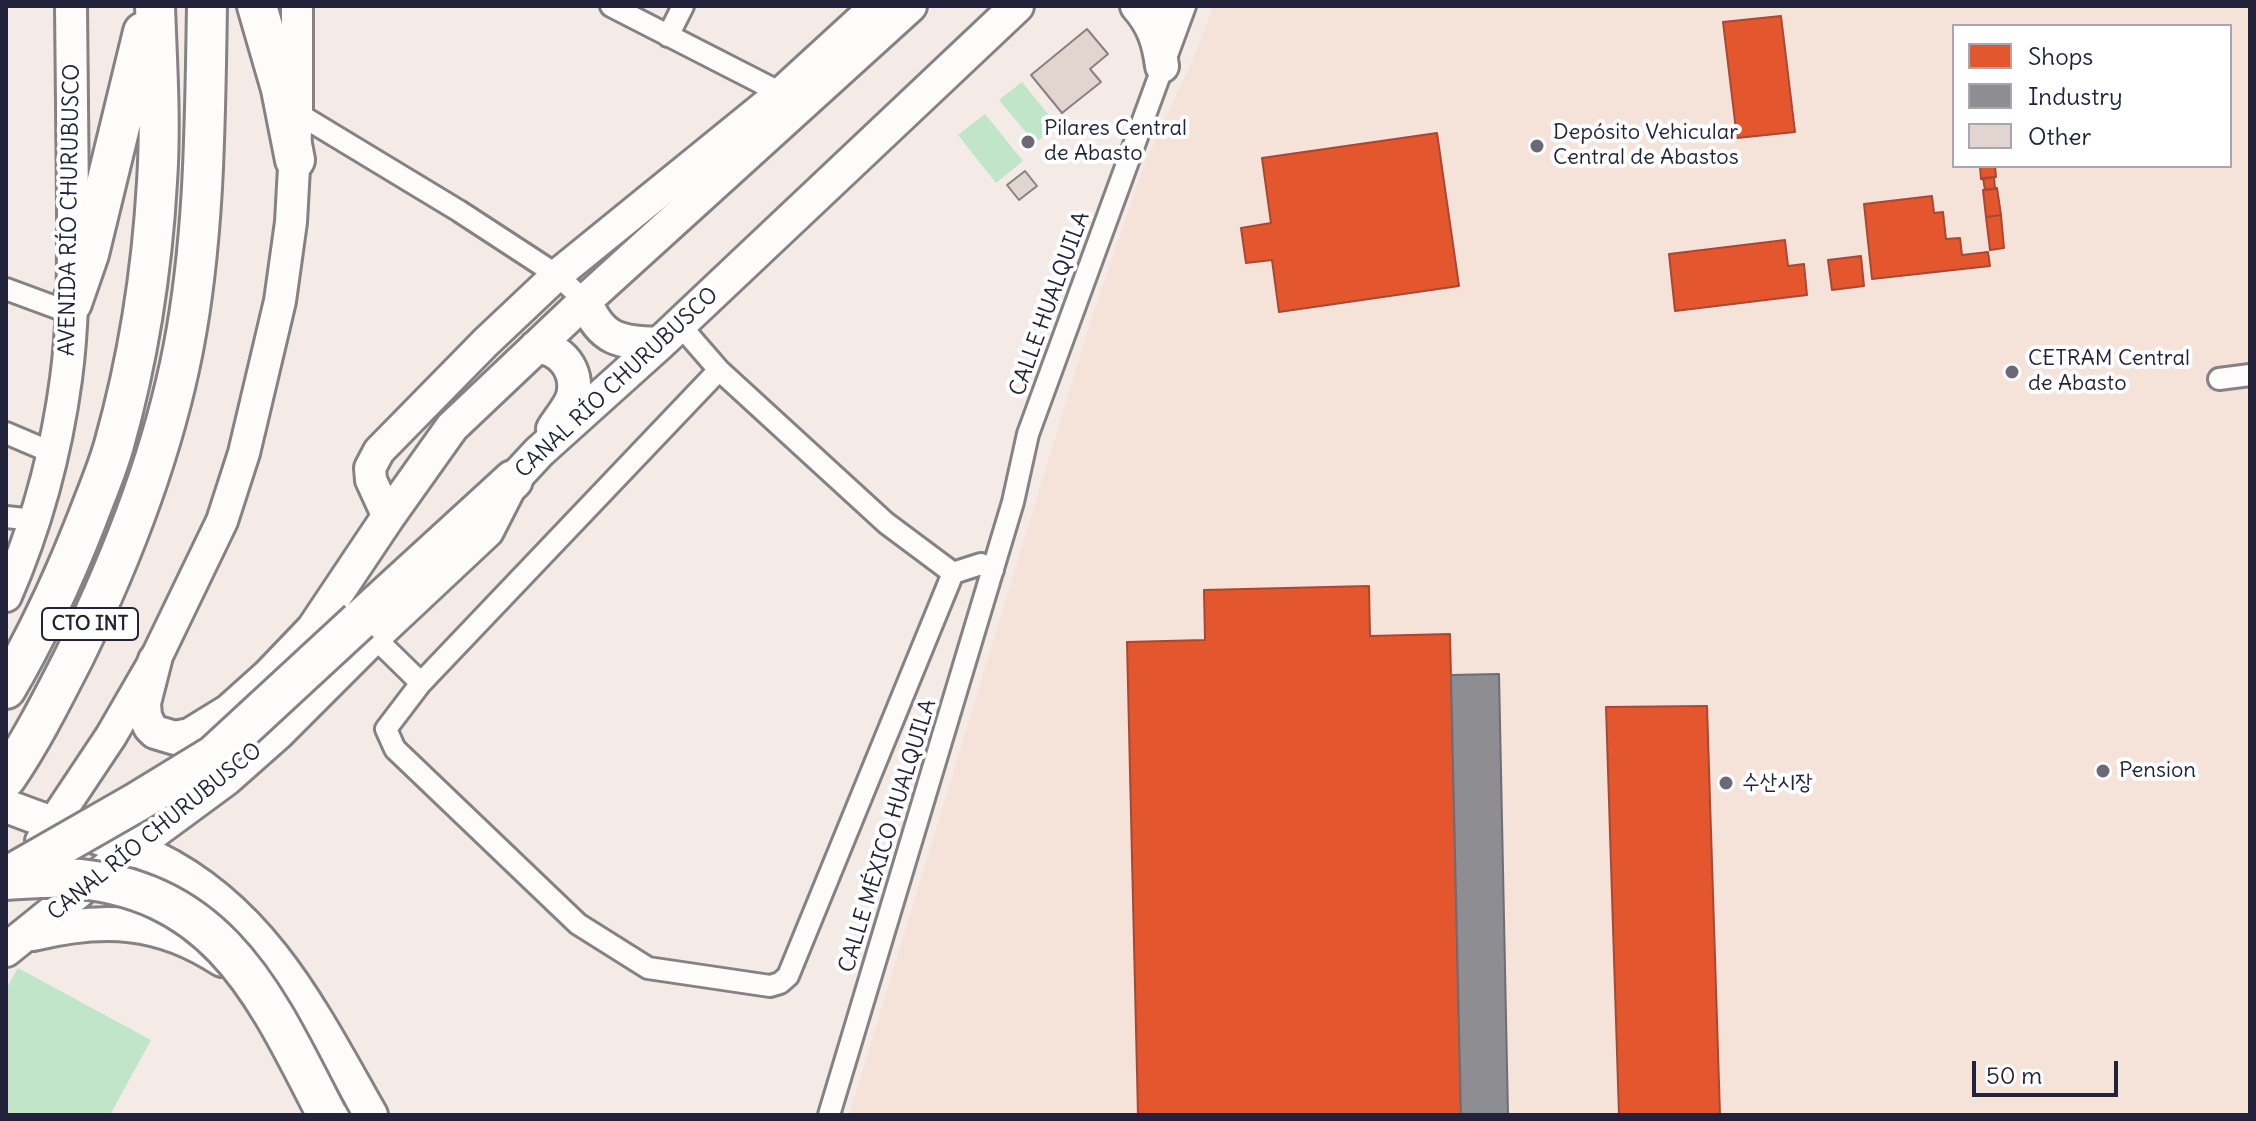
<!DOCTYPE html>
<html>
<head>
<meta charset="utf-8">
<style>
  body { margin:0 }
  #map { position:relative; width:2256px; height:1121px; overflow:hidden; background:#f4ebe7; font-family:Delius,sans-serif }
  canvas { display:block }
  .frame { position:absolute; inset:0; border:8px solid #22223b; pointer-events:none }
  .legend { position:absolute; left:1952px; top:24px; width:280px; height:144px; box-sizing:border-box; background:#fff; border:2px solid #a7a7b1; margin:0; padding:10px 14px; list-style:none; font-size:24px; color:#22223b }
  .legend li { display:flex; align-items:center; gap:16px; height:40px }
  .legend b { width:40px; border:2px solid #a7a7b1 }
  .scale { position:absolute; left:1972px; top:1061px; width:146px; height:36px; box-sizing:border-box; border:4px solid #22223b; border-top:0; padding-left:10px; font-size:24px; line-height:28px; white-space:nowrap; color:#22223b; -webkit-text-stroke:6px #fff; paint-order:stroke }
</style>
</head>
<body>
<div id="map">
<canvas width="2256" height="1121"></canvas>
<div class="frame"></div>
<ul class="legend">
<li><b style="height:22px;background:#e4572e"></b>Shops</li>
<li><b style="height:22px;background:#8d8d92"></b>Industry</li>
<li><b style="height:22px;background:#e2d4ce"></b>Other</li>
</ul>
<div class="scale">50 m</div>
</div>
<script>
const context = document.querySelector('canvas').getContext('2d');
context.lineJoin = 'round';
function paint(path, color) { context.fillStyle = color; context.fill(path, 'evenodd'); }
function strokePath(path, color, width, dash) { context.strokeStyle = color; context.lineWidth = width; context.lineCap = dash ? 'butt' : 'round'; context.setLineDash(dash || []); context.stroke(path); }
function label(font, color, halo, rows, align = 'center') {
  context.font = font + ' Delius,"Poor Story",sans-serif'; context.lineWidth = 8; context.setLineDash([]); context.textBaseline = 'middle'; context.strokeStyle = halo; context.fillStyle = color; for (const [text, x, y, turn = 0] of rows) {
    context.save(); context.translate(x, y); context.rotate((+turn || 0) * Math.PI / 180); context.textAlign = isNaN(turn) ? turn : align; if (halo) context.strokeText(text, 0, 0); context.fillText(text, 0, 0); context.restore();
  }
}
const built = new Path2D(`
  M1213,6H2250V1115H849L1091,320L1145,163L1194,57ZM1954,26H2230V166H1954Z`);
const green = new Path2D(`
  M1022,82L1057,125L1035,143L999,100Z
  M985,114L1023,161L996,183L958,135Z
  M18,968L151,1040L110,1115H6V989Z`);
const shops = new Path2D(`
  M1781,16L1795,132L1737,138L1723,22Z
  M1437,133L1459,286L1279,312L1272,260L1246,263L1241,228L1271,223L1262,158Z
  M1980,166H1995L1996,177L1981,179Z
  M1994,177L1995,189L1985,190L1983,178Z
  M1997,188L2001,215L1986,217L1983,190Z
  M1932,196L1934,213L1943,212L1946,239L1960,238L1962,255L1988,252L1990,266L1872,279L1864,204Z
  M2001,215L2004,248L1990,250L1986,217Z
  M1785,240L1788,266L1804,264L1807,295L1675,311L1669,254Z
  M1861,256L1864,286L1832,290L1828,260Z
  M1369,586L1370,636L1450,634L1461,1115H1138L1127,642L1205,640L1204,590Z
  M1707,706L1720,1115H1619L1606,707Z`);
const industry = new Path2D(`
  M1499,674L1508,1115H1461L1451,675Z`);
const building = new Path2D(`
  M1087,29L1108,54L1090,69L1101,82L1062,113L1031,75Z
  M1025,171L1037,186L1019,200L1007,185Z`);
const street = new Path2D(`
  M611,6L781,93
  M668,36L683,6
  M1164,43L1165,6
  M297,113L459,211L557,275L585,301
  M6,289L71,313
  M679,324L719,370L886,523L953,573
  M719,370L421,683L386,729L395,749L578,924L648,968L770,986L780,983L788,976L953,573
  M2219,379L2250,375
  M6,433L53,453
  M6,517L35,520
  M953,573L981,564L993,570
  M374,637L421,683
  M829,1115L1013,502L1028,434L1185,6`);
const secondary = new Path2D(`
  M388,517L371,480L370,468L379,451L486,342L557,275L781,93L876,6
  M6,596C36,527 56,454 66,379C74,320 73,261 73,202C72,137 72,71 71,6
  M41,841L111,736L155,660L222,521L244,453L280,301L291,222L297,113V6`);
const primary = new Path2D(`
  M1137,6C1153,24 1159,42 1162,66
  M585,301C602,341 619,342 659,344
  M536,347C561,347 579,371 573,396C570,407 559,419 553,429
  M155,660L144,703L145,716L150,727L155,732L175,738L190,735L229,711L268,676L313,629L388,517L452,427L585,301L910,6
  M6,806C35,817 63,827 92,836C113,843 136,849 155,858C264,911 314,1015 371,1115
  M33,934C103,917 160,919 222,960
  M6,950L131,849L226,779L278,733L374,637L487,531L513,480L539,452L659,344L1017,6`);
const highway = new Path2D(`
  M257,6L281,89L295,160
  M72,303L89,254L143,32
  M359,621L513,480
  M6,689C38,634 64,578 87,519C96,495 107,470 114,445C138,360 152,270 157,182C161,123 157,65 155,6
  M6,778C32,740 53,698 74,657C122,559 162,457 183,350C205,237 205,120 207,6`);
const highwayBridge = new Path2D(`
  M6,877L137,802L214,755L359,621
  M6,880C26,879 47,877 67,878C220,887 266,997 327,1115`);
const markers = [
  [1028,142,8,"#6c6877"],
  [1537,146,8,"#6c6877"],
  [2012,372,8,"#6c6877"],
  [2103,771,8,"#6c6877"],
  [1726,783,8,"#6c6877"]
];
const shields = [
  [90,624,96]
];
const shieldNames = [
  ["CTO INT",90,624]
];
const poiNames = [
  ["Pilares Central",1044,129],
  ["de Abasto",1044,154],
  ["Depósito Vehicular",1553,133],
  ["Central de Abastos",1553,158],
  ["CETRAM Central",2028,359],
  ["de Abasto",2028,384],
  ["Pension",2119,771],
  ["수산시장",1742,783]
];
const streetNames = [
  ["AVENIDA RÍO CHURUBUSCO",70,210,-89],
  ["CALLE HUALQUILA",1050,304,-70],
  ["CANAL RÍO CHURUBUSCO",617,383,-43],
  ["CANAL RÍO CHURUBUSCO",155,832,-39],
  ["CALLE MÉXICO HUALQUILA",888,836,-73]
];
paint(built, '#f5e2d9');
paint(green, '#c1e5c8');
paint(shops, '#e4572e');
strokePath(shops, '#aa4732', 2);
paint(industry, '#8d8d92');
strokePath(industry, '#6d6d78', 2);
paint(building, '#e2d4ce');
strokePath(building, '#858184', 2);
strokePath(street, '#858184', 26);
strokePath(secondary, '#858184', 36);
strokePath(primary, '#858184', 38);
strokePath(highway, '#858184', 44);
strokePath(street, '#fdfcfb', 20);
strokePath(secondary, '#fdfcfb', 30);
strokePath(primary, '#fdfcfb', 32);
strokePath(highway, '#fdfcfb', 38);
strokePath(highwayBridge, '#858184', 44, []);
strokePath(highwayBridge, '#fdfcfb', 38);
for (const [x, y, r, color] of markers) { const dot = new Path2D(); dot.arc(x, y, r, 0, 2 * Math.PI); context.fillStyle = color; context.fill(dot); strokePath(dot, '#fff', 3); }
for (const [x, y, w] of shields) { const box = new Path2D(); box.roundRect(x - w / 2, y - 16, w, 32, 6); context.fillStyle = '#fff'; context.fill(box); strokePath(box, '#22223b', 2); }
label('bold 20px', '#22223b', null, shieldNames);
label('22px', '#22223b', '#fff', poiNames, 'left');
label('22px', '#22223b', '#fff', streetNames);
</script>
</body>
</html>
